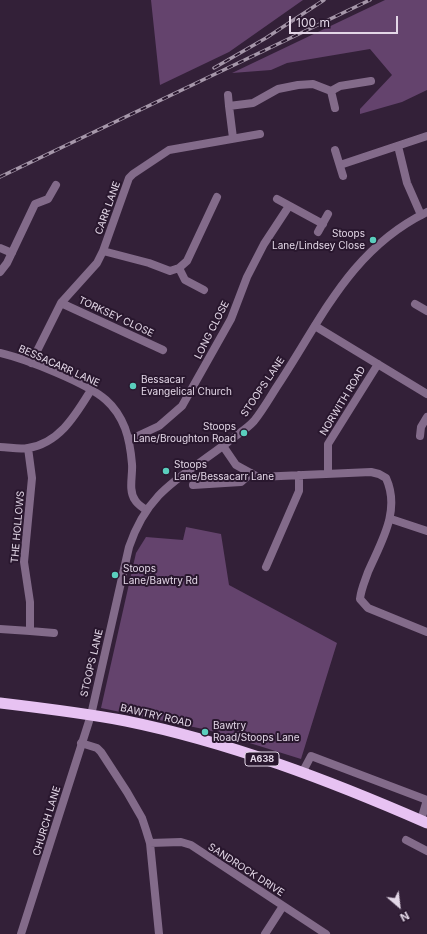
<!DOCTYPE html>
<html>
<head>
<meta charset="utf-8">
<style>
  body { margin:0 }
  #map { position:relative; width:427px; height:934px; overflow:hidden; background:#332038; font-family:Inter,sans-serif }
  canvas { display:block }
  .north { position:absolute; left:379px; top:886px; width:40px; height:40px; -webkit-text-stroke:3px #29172e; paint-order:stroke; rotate:152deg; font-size:11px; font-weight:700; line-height:16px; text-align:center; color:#e3d7e7 }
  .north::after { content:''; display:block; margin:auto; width:14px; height:18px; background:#e3d7e7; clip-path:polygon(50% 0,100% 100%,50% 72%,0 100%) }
  .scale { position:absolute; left:289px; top:16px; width:109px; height:18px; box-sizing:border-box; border:2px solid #e3d7e7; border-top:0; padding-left:5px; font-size:12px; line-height:14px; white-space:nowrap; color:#e3d7e7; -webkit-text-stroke:3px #29172e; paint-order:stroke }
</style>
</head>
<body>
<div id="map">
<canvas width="427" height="934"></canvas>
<div class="north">N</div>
<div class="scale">100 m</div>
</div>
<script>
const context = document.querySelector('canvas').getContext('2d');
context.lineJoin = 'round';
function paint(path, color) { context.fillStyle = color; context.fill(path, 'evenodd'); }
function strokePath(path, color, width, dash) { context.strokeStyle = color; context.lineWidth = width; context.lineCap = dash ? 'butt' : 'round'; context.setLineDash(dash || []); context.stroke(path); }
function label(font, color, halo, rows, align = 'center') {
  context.font = font + ' Inter,sans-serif'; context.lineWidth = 4; context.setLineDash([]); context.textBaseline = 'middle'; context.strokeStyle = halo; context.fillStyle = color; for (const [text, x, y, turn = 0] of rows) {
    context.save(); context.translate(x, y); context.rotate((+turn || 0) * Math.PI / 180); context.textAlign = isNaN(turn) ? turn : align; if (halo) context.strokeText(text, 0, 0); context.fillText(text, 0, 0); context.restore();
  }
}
const green = new Path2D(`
  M151,0H303L229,52L160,85Z
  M385,0H427V90L402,102L360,114V109L392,75L370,49L287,63L271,70L232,73Z
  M186,527L221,534L229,585L337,643L301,759L208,730L101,708L136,553L146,537L183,540Z`);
const minor = new Path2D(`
  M331,91L340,86L371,81
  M228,95L229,106
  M233,138L229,106L253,103L278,89L298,85L313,84L331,91L335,108
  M398,146L407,183L421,215
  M335,150L343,176
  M340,165L427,136
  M277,199L323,224
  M318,232L328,214
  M0,248L12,253
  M103,251L149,263L170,271L179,268L187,261L217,197
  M179,268L185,280L204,290
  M0,272L7,263L35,204L48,199L56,185
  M61,303L163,350
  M415,304L427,311
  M315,326L427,394
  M0,353C26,359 87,383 106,400C114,407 121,418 125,428C129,439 131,452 132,464C133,475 128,490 135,500C137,504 142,507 146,510
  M31,363L61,303L97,263L103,251L129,178L133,174L169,150L260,134
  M420,436L421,427L427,417
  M129,440L159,426L182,406L231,319L247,277L264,244L289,206
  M223,446L236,465L258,477L371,472L379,474L386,478C401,511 381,542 368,572C365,581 361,589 360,599L368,608L427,632
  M0,447C9,447 19,450 28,448C60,443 76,414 91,390
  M328,474V444L378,364
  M193,485L241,482L251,473
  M391,519L427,531
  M266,567L299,491V475
  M0,629L30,631V602L24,562L32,478L28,448
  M30,631L54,633
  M81,743L97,748L101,752L127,792L142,818L146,830L150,843L159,934
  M302,773L311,756L427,800L421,820
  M406,840L427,851
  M150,843L181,842L191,845L326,934
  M265,934L283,906`);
const tertiary = new Path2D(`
  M21,934L91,715L129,547C149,488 183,477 228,442C236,435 247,429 254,421C262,411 269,399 276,388C321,321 349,250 427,212`);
const trunk = new Path2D(`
  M0,703C42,708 84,713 126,721C229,742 331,781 427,823`);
const rail = new Path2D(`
  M214,68L266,38L324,0
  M0,177L370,0`);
const markers = [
  [373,240,4,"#5acebd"],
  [133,386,4,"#5acebd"],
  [244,433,4,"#5acebd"],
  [166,471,4,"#5acebd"],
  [115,575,4,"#5acebd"],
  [205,732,4,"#5acebd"]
];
const shields = [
  [262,759,34]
];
const shieldNames = [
  ["A638",262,759]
];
const streetNames = [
  ["CARR LANE",108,208,-70],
  ["TORKSEY CLOSE",116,317,25],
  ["LONG CLOSE",212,330,-63],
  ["BESSACARR LANE",59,366,24],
  ["STOOPS LANE",263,387,-56],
  ["NORWITH ROAD",343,401,-59],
  ["THE HOLLOWS",18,527,-85],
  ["STOOPS LANE",92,663,-77],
  ["BAWTRY ROAD",156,716,13],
  ["CHURCH LANE",47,821,-73],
  ["SANDROCK DRIVE",246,870,33]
];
const poiNames = [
  ["Stoops",365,234,"right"],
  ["Lane/Lindsey Close",365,246,"right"],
  ["Bessacar",141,380],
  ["Evangelical Church",141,392],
  ["Stoops",236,427,"right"],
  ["Lane/Broughton Road",236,439,"right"],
  ["Stoops",174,465],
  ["Lane/Bessacarr Lane",174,477],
  ["Stoops",123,569],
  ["Lane/Bawtry Rd",123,581],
  ["Bawtry",213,726],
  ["Road/Stoops Lane",213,738]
];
paint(green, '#64436d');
strokePath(minor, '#836b8a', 8);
strokePath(tertiary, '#836b8a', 8);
strokePath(trunk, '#e7c2f2', 11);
strokePath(rail, '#a697aa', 3.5);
strokePath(rail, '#29172e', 2, [6]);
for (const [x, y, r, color] of markers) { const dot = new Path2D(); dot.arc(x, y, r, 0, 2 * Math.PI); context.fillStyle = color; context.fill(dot); strokePath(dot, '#29172e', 1.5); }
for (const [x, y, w] of shields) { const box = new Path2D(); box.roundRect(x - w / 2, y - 7, w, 14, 3); context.fillStyle = '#29172e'; context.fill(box); strokePath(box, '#e3d7e7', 1); }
label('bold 9px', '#e3d7e7', null, shieldNames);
label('10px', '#e3d7e7', '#29172e', streetNames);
label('10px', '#e3d7e7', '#29172e', poiNames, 'left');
</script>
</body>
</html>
